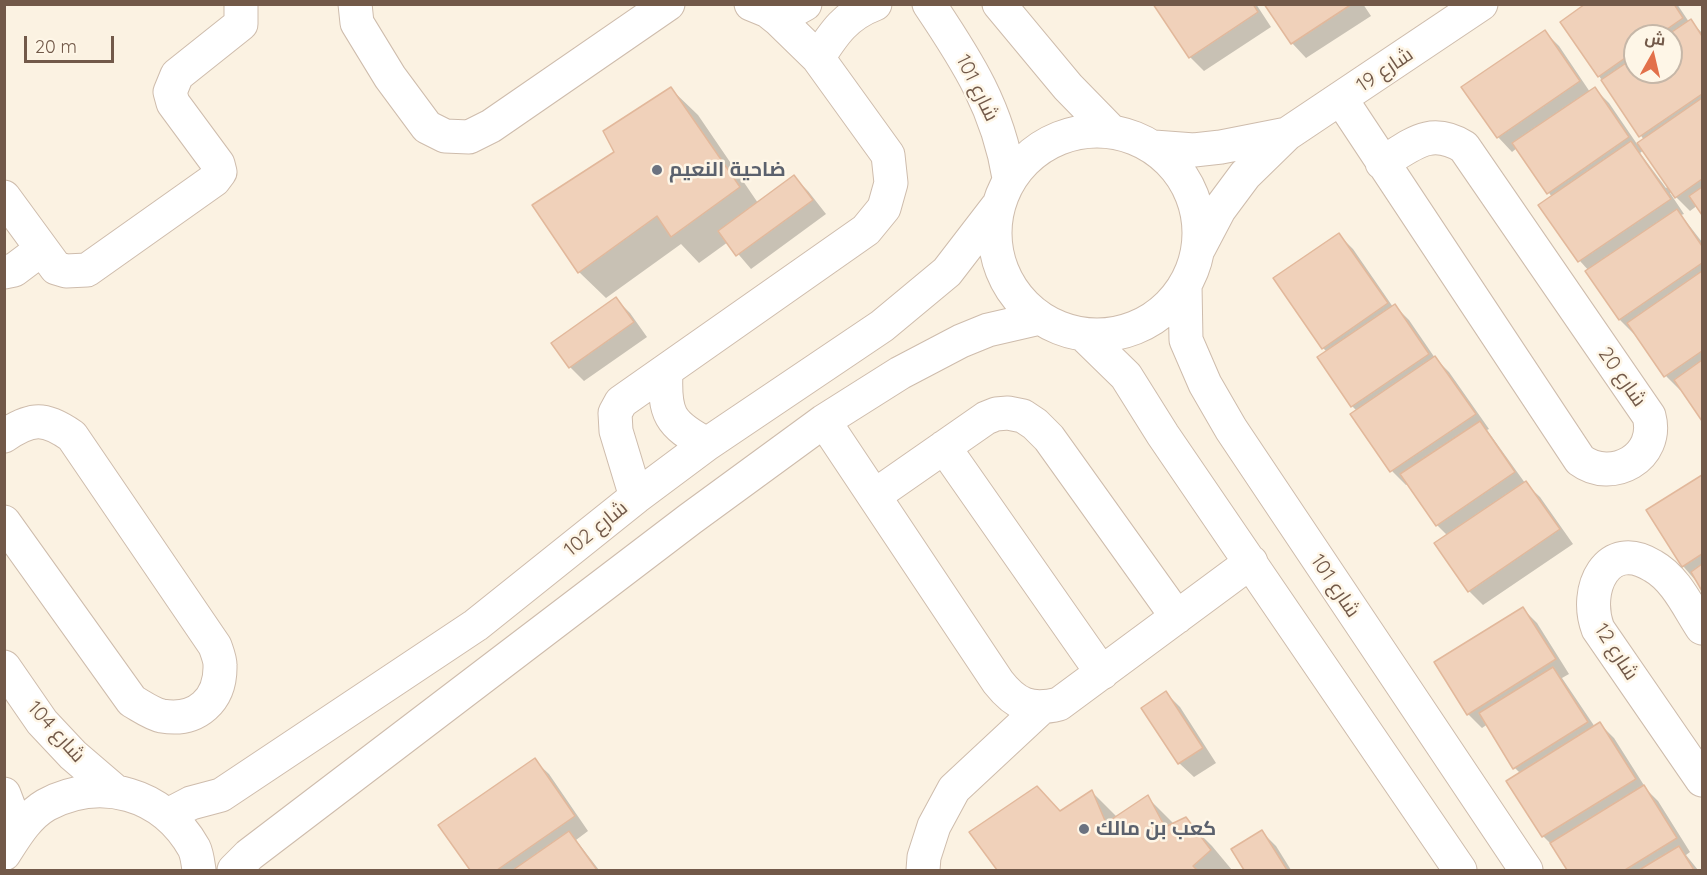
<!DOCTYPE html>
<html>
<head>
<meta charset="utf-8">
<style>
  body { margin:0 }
  #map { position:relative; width:1707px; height:875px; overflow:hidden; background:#fbf2e2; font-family:Quicksand,Cairo,sans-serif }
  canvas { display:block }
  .frame { position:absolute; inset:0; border:6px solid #725949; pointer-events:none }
  .north { position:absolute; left:1623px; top:24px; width:60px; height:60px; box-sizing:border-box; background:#fef6e7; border:2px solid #c6b7a8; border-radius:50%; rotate:8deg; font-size:16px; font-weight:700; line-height:24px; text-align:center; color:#725949 }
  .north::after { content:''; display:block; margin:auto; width:21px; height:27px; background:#e2704a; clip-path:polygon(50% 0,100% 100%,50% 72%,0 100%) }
  .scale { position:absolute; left:24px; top:36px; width:90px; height:27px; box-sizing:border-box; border:3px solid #725949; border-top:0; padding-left:8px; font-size:18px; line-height:21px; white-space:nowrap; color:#725949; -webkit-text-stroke:4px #fef6e7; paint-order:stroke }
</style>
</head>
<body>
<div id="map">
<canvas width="1707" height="875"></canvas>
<div class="frame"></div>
<div class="north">ش</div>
<div class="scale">20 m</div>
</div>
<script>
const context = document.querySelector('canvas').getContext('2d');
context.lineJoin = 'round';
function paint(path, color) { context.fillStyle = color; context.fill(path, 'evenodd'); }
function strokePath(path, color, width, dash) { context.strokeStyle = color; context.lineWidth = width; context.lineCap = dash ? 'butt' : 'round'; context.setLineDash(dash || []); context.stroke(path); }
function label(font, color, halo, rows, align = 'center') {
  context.font = font + ' Quicksand,Cairo,sans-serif'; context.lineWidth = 5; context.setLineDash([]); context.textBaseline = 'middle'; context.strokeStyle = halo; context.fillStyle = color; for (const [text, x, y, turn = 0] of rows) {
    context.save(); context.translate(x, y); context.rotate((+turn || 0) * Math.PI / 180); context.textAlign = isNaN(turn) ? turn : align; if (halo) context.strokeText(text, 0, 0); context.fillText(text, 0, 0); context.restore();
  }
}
const shadow = new Path2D(`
  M1155,4H1256L1271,27L1204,71L1190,57Z
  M1266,4H1363L1371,16L1306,58L1292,43Z
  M1587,4H1677L1689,22L1691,21L1702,33V212L1698,205L1690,211L1671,192L1670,193L1684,214L1681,215L1702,242V419L1682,389L1680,390L1666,376L1636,333L1634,334L1620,320L1587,272L1589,271L1580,261L1540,205L1552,197L1517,148L1512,152L1498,137L1464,88L1545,32L1559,46L1590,92L1595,89L1609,103L1637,144L1644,140L1599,76ZM1635,36H1671V72H1635ZM1644,150L1669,186L1666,188L1640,153Z
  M671,89L698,115L758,203L794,177L808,191L826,214L751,269L728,242L699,263L681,244L606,298L579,272L616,152Z
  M1339,235L1353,249L1393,307L1395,306L1409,320L1435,358L1449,372L1489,429L1487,430L1525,483L1540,497L1573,544L1483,605L1469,591L1448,536L1437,525L1408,484L1406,485L1392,471L1352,414L1357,411L1352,406L1327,352L1323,348Z
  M616,299L630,313L647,337L584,381L570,367Z
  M1702,477V588L1683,566L1648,510Z
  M1523,609L1537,623L1569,674L1562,678L1595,727L1600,724L1614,738L1647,790L1658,801L1690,852L1686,855L1698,870H1569L1555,848L1543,836L1521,774L1515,768L1488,724L1482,728L1468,714Z
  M1166,693L1180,707L1216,763L1194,777L1179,763Z
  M534,760L549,774L588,831L576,840L599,870H472L441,825Z
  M1092,792L1117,817L1147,797L1174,824L1185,819L1212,846L1232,870H999L971,832L1061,812Z
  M1262,832L1276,846L1291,870H1246L1233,849Z`);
const building = new Path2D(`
  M1153,4H1253L1258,12L1189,58Z
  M1264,4H1352L1291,44Z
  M1585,4H1674L1683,18L1657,36H1635V51L1598,77L1560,22Z
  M1691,19L1702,36V94L1639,137L1601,80L1635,57V72H1671V36H1666Z
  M1545,30L1580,81L1497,138L1461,87Z
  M671,87L740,187L671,237L657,216L578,273L532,205L614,152L603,131Z
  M1595,87L1629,137L1547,194L1512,143Z
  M1702,98V179L1675,198L1637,143Z
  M1631,141L1671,199L1578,262L1538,205Z
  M794,175L813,200L736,256L718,231Z
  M1702,187V215L1689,196Z
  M1677,209L1702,246V263L1619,320L1585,271Z
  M1339,233L1388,303L1322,349L1273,278Z
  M1702,271V351L1664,377L1627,323Z
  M616,297L634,322L569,368L551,343Z
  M1395,304L1429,354L1351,407L1317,357Z
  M1435,356L1476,414L1390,472L1350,414Z
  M1702,360V421L1674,380Z
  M1480,421L1515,472L1436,526L1400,474Z
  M1702,475V554L1682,567L1646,510Z
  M1526,481L1560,529L1468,592L1434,543Z
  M1702,564V591L1691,572Z
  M1523,607L1556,659L1467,715L1434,662Z
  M1553,667L1588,722L1513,769L1479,713Z
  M1166,691L1203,748L1178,764L1141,708Z
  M1600,722L1636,779L1542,837L1506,781Z
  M535,758L575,816L497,870H470L438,825Z
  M1644,785L1677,838L1625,870H1567L1550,843Z
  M1037,786L1060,811L1092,790L1106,823L1148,795L1165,827L1186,817L1211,850L1193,866L1197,870H997L969,832Z
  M1262,830L1287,870H1244L1231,849Z
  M569,831L597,870H513Z
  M1679,846L1694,870H1639Z`);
const minor = new Path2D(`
  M355,4L357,23L390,77L427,127L445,136L469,137L491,126L668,4
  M929,4C968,62 998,109 1009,178
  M999,4L1068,87L1111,131
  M778,19L805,4
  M818,58C834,33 846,15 875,4
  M1341,99L1580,460C1612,484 1660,457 1649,416L1464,147C1430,126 1412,145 1382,163
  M995 233a102 102 0 1 1 204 0a102 102 0 1 1-204 0Z
  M1154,147L1194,150L1221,147L1287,134
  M4,197L56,268L66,271L87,270L214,180L220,172L218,164L173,103L170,92L177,75L241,24V4
  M1199,248L1219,210L1245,175L1287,134L1481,4
  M4,272L14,270L42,249
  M1185,285L1186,340L1205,384L1231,429L1526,870
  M1083,334L1126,376L1163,435L1460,870
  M666,372C664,414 669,424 707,444
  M824,421L998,682C1016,705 1031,711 1059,704L1251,562
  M4,436C32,417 45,417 72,436L215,646C217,652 220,659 220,665C221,700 197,722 162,716C152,714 141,706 132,701L4,522
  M944,447L1102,673
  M874,496L986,418L996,414L1008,413L1023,416L1035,424L1049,438L1177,617
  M636,497L616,431L615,413L621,402L866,230L884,208L891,183L888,155L818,58L778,19L768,11L751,4
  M1702,628C1688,607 1676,579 1653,566C1607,537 1583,590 1598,629L1702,780
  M4,667L42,722L73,755L115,791
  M4,794L18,831
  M168,815L191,803L221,795L476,625L636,497L707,444L882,326L947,272L997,207
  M4,854C15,837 27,816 46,805C101,776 163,793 194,848C197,854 198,863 199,870
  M234,870L249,855L690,519L824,421L900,373L961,341L988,330L1040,318
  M923,870L924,857L934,826L954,789L1041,708`);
const markers = [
  [657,170,6,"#6b7280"],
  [1084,829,6,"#6b7280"]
];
const streetNames = [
  ["شارع 19",1385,70,-34],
  ["شارع 101",977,88,64],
  ["شارع 20",1622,377,55],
  ["شارع 102",596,529,-39],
  ["شارع 101",1335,586,56],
  ["شارع 12",1616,652,57],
  ["شارع 104",56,732,48]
];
const worshipNames = [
  ["ضاحية النعيم",669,170],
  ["كعب بن مالك",1096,829]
];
paint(shadow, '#0003');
paint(building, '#f0d1ba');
strokePath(building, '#e2b89b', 1.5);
strokePath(minor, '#cebcac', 35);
strokePath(minor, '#fff', 33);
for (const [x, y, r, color] of markers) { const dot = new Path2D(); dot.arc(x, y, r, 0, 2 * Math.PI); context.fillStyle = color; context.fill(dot); strokePath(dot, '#fef6e7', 2); }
label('20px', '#725949', '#fef6e7', streetNames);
label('bold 20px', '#5b616d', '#fef6e7', worshipNames, 'left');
</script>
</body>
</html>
